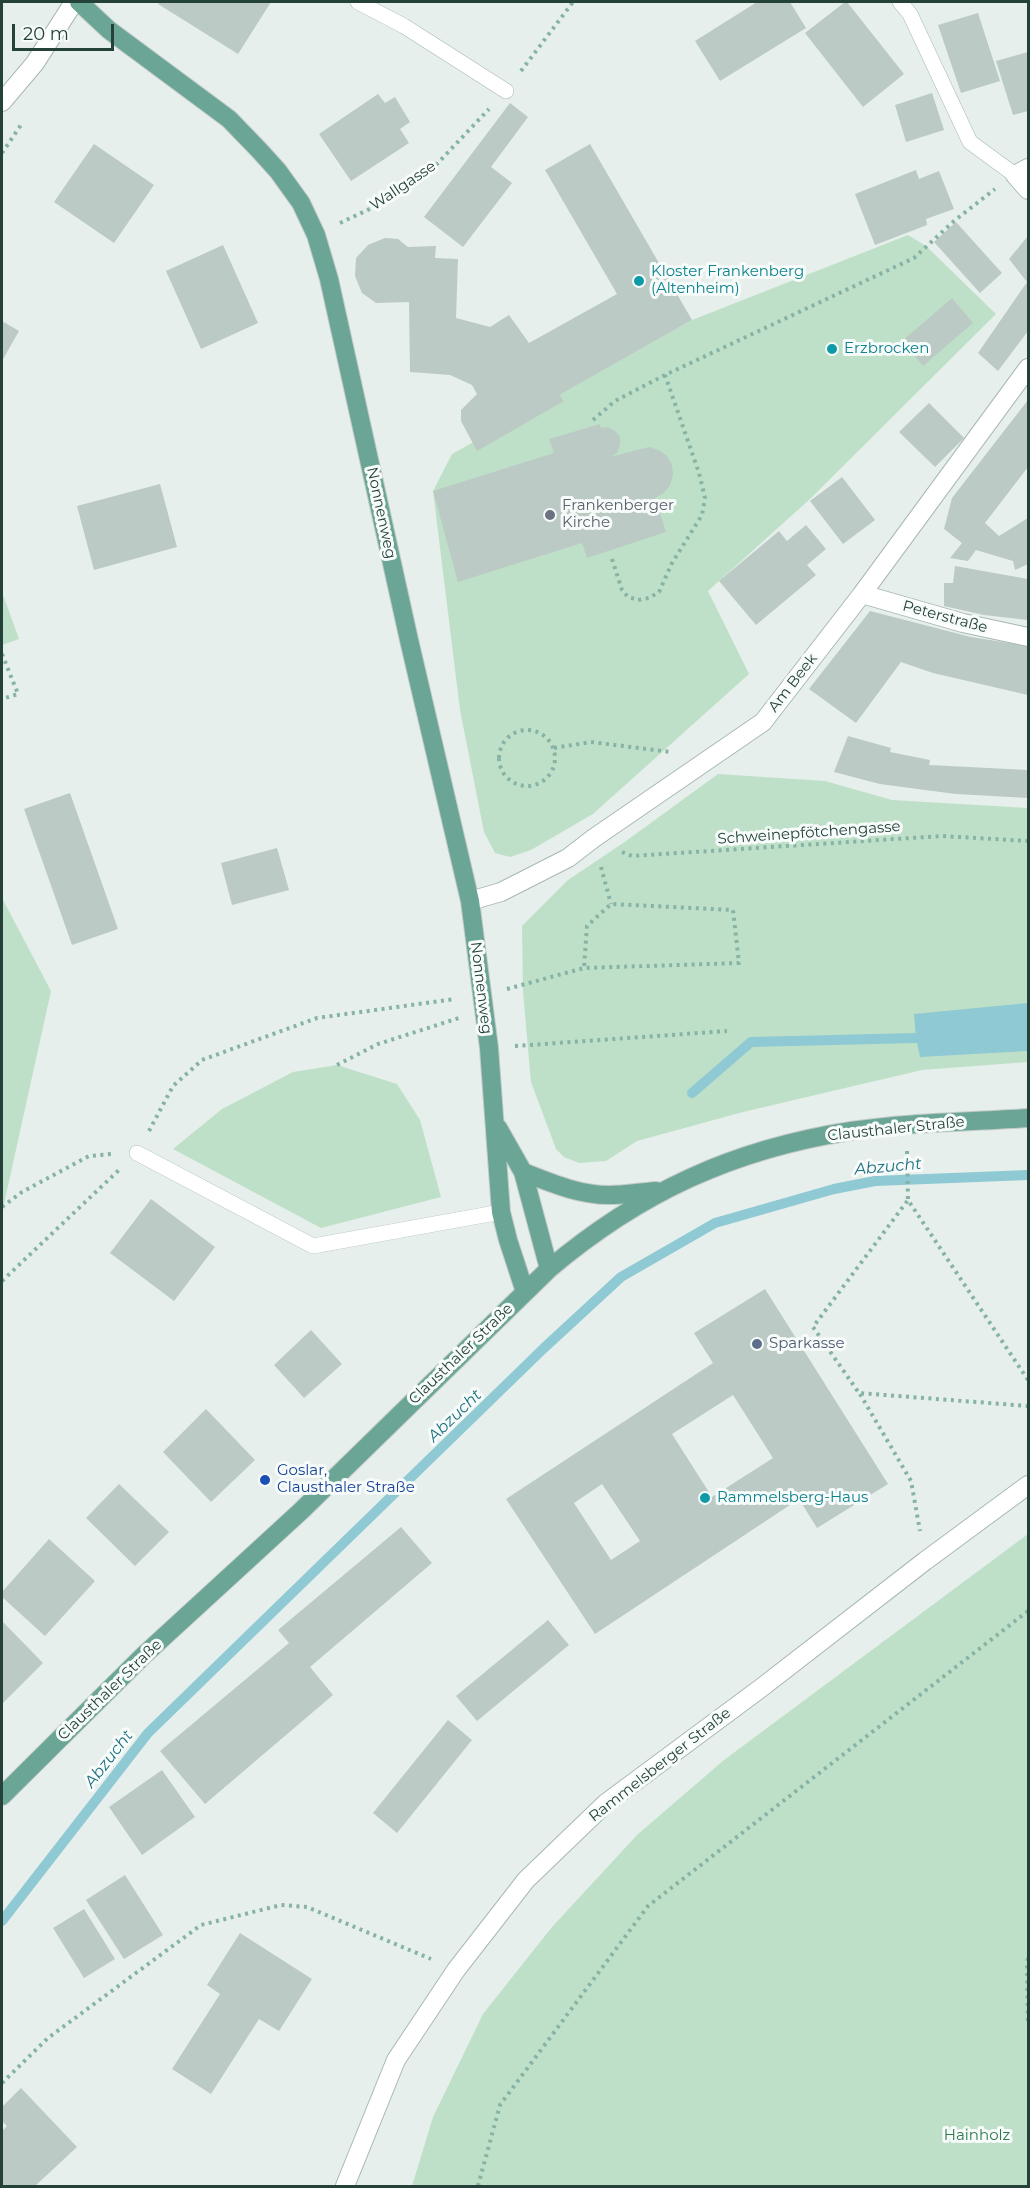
<!DOCTYPE html>
<html>
<head>
<meta charset="utf-8">
<style>
  body { margin:0 }
  #map { position:relative; width:1030px; height:2188px; overflow:hidden; background:#e6efeb; font-family:Montserrat,sans-serif }
  canvas { display:block }
  .frame { position:absolute; inset:0; border:3px solid #24423a; pointer-events:none }
  .scale { position:absolute; left:12px; top:24px; width:102px; height:27px; box-sizing:border-box; border:3px solid #24423a; border-top:0; padding-left:8px; font-size:18px; line-height:21px; white-space:nowrap; color:#24423a; -webkit-text-stroke:4px #f7fbf9; paint-order:stroke }
</style>
</head>
<body>
<div id="map">
<canvas width="1030" height="2188"></canvas>
<div class="frame"></div>
<div class="scale">20 m</div>
</div>
<script>
const context = document.querySelector('canvas').getContext('2d');
context.lineJoin = 'round';
function paint(path, color) { context.fillStyle = color; context.fill(path, 'evenodd'); }
function strokePath(path, color, width, dash) { context.strokeStyle = color; context.lineWidth = width; context.lineCap = dash ? 'butt' : 'round'; context.setLineDash(dash || []); context.stroke(path); }
function label(font, color, halo, rows, align = 'center') {
  context.font = font + ' Montserrat,sans-serif'; context.lineWidth = 6; context.setLineDash([]); context.textBaseline = 'middle'; context.strokeStyle = halo; context.fillStyle = color; for (const [text, x, y, turn = 0] of rows) {
    context.save(); context.translate(x, y); context.rotate((+turn || 0) * Math.PI / 180); context.textAlign = isNaN(turn) ? turn : align; if (halo) context.strokeText(text, 0, 0); context.fillText(text, 0, 0); context.restore();
  }
}
const green = new Path2D(`
  M908,235L926,246L996,314L810,499L708,591L749,674L593,814L531,850L510,857L495,853L484,832L460,710L433,491L452,454L692,320Z
  M2,592L19,639L2,645Z
  M718,774L825,781L892,800L1028,808V1062L922,1070L743,1112L637,1141L606,1161L579,1163L564,1157L556,1149L531,1082L523,992L522,926L568,880L626,841Z
  M2,898L51,991L2,1213Z
  M337,1065L397,1084L420,1120L441,1197L321,1228L173,1149L222,1109L293,1072Z
  M1028,1534V2186H412L433,2117L483,2014L552,1927L637,1835L724,1760Z`);
const water = new Path2D(`
  M1028,1003V1051L920,1057L916,1038L914,1014Z`);
const stream = new Path2D(`
  M692,1093L751,1042L916,1038
  M2,1921L148,1733L544,1348L621,1277L715,1223L834,1189L875,1181L1028,1175`);
const building = new Path2D(`
  M160,2H271L238,54L158,4Z
  M757,2H790L806,28L720,81L695,41Z
  M845,2H847L904,74L863,107L805,33Z
  M978,13L1000,81L961,93L938,25Z
  M1028,52V111L1013,115L996,61Z
  M932,93L944,130L906,142L895,105Z
  M378,94L385,103L395,97L410,122L400,129L409,143L351,181L319,134Z
  M510,103L528,117L491,167L512,183L463,247L424,217Z
  M94,144L154,185L114,243L54,202Z
  M590,144L692,320L559,395L564,401L477,451L461,421V410L477,394L472,385L450,375L410,372L409,302L376,303L362,293L355,276L356,258L368,245L385,238L398,239L408,247L436,246L435,258L458,259L456,318L490,327L509,315L529,343L617,294L545,170Z
  M916,170L919,179L939,171L954,209L926,219L927,225L875,245L855,194Z
  M956,222L1002,273L980,293L934,242Z
  M1028,236V331L998,371L978,353L1027,282L1009,259Z
  M223,245L258,323L201,349L166,271Z
  M952,298L973,323L923,366L902,341Z
  M2,321L19,331L2,361Z
  M1028,400V467L985,523L999,536L1028,518V564L1015,570L1013,561L976,550L968,561L950,558L962,543L944,529L952,498Z
  M929,403L964,438L935,467L899,432Z
  M600,424L601,428L608,427L615,431L620,437V445L617,453L610,457L649,447L659,450L667,456L672,465L673,475L670,485L664,493L655,498L666,532L587,558L582,543L458,582L433,491L554,453L549,439Z
  M842,477L875,520L843,544L810,501Z
  M160,484L177,547L94,570L77,506Z
  M806,525L826,549L807,565L816,575L756,625L719,581L779,531L787,541Z
  M955,566L1028,579V620L984,615L944,606V583H953Z
  M870,611L971,637L1028,646V695L933,673L901,662L856,723L809,689Z
  M848,736L891,748L890,752L930,760L929,765L1028,770V798L956,794L925,790L880,784L834,772Z
  M70,793L118,929L72,945L24,809Z
  M277,848L289,890L232,905L221,863Z
  M151,1199L215,1247L174,1301L110,1253Z
  M765,1289L888,1484L817,1528L799,1499L595,1634L506,1499L713,1363L694,1333ZM733,1395L773,1458L712,1497L672,1434ZM602,1484L640,1541L611,1560L574,1503Z
  M311,1330L342,1364L304,1398L274,1365Z
  M206,1409L255,1460L211,1502L163,1452Z
  M119,1484L169,1532L135,1566L86,1518Z
  M401,1527L432,1563L310,1667L333,1695L205,1804L160,1751L289,1643L278,1630Z
  M49,1539L95,1581L45,1636L2,1597V1592Z
  M548,1620L569,1645L477,1721L456,1696Z
  M2,1621L43,1663L2,1704Z
  M448,1720L472,1740L397,1833L373,1813Z
  M162,1770L195,1817L142,1855L109,1807Z
  M125,1875L163,1935L124,1959L86,1900Z
  M84,1909L115,1959L84,1978L53,1928Z
  M240,1933L312,1979L279,2031L259,2019L211,2094L172,2069L220,1994L207,1985Z
  M21,2088L77,2147L35,2186H2V2131L7,2126L2,2121V2107Z`);
const path = new Path2D(`
  M521,71L573,2
  M2,153L23,122
  M340,223L376,206L435,166L489,109
  M593,420L615,401L665,375L914,258L954,221L995,189
  M612,559L622,590L628,597L638,600L649,598L659,592L672,563L702,515L705,498L699,473L665,375
  M2,654L18,694L2,699
  M499 758a28 28 0 1 1 56 0a28 28 0 1 1-56 0Z
  M554,748L591,742L671,752
  M622,852L632,856L942,836L1028,841
  M601,867L611,904
  M507,989L584,968L739,963L733,910L611,904L587,926L584,968
  M515,1046L727,1031
  M337,1065L378,1044L459,1018
  M149,1131L173,1086L202,1060L317,1018L455,999
  M907,1151L908,1200
  M2,1207L22,1192L89,1156L112,1154
  M2,1281L119,1170
  M1028,1380L908,1200L813,1327L859,1393L1028,1406
  M860,1394L911,1481L920,1531
  M1028,1958L1027,1963L1028,2024
  M2,2083L48,2038L201,1925L281,1905L307,1907L431,1959
  M478,2186L500,2105L648,1906L1028,1611`);
const service = new Path2D(`
  M358,2L404,26L506,91
  M900,2L910,14L970,142L1015,175
  M137,1153L313,1246L501,1212`);
const minor = new Path2D(`
  M2,102L35,63L74,2
  M1028,168L1015,175L1028,190
  M862,594L963,623L1028,637
  M470,901L501,892L568,858L594,838L763,722L862,594L1028,368
  M345,2186L396,2060L456,1970L526,1880L606,1803L761,1688L925,1561L1028,1485`);
const primary = new Path2D(`
  M79,2L109,30L229,119L259,150L278,171L301,203L316,235L329,279L409,640L470,901L489,1048L501,1212L508,1240L525,1292
  M498,1128L523,1172L549,1269
  M523,1172C551,1183 579,1195 609,1195C625,1195 641,1192 656,1191
  M2,1796L144,1655L301,1511L549,1269C640,1192 734,1149 851,1131C910,1122 970,1122 1028,1118`);
const markers = [
  [639,281,6,"#0f9aa8"],
  [832,349,6,"#0f9aa8"],
  [550,515,6,"#6b7280"],
  [757,1344,6,"#5c6f8a"],
  [265,1480,6,"#1a4fb4"],
  [705,1498,6,"#0f9aa8"]
];
const streetNames = [
  ["Wallgasse",403,186,-34],
  ["Nonnenweg",381,513,78],
  ["Peterstraße",945,617,15],
  ["Am Beek",793,683,-52],
  ["Schweinepfötchengasse",809,833,-4],
  ["Nonnenweg",481,988,83],
  ["Clausthaler Straße",896,1129,-6],
  ["Clausthaler Straße",461,1354,-44],
  ["Clausthaler Straße",110,1690,-44],
  ["Rammelsberger Straße",660,1765,-38]
];
const cultureNames = [
  ["Kloster Frankenberg",651,272],
  ["(Altenheim)",651,289],
  ["Erzbrocken",844,349],
  ["Rammelsberg-Haus",717,1498]
];
const worshipNames = [
  ["Frankenberger",562,506],
  ["Kirche",562,523]
];
const serviceNames = [
  ["Sparkasse",769,1344]
];
const transitNames = [
  ["Goslar,",277,1471],
  ["Clausthaler Straße",277,1488]
];
const parkNames = [
  ["Hainholz",977,2136]
];
const waterNames = [
  ["Abzucht",888,1167,-5],
  ["Abzucht",455,1416,-44],
  ["Abzucht",109,1759,-52]
];
paint(green, '#bfe0c8');
paint(water, '#8ec9d4');
strokePath(stream, '#8ec9d4', 10);
paint(building, '#bbcac4');
strokePath(service, '#a8b8b2', 16);
strokePath(minor, '#a8b8b2', 20);
strokePath(primary, '#c2cac8', 20);
strokePath(path, '#86b3a5', 4, [3, 4.5]);
strokePath(service, '#fff', 15);
strokePath(minor, '#fff', 18);
strokePath(primary, '#6aa596', 18);
for (const [x, y, r, color] of markers) { const dot = new Path2D(); dot.arc(x, y, r, 0, 2 * Math.PI); context.fillStyle = color; context.fill(dot); strokePath(dot, '#f7fbf9', 2); }
label('15px', '#24423a', '#f7fbf9', streetNames);
label('15px', '#0d838f', '#f7fbf9', cultureNames, 'left');
label('15px', '#5b616d', '#f7fbf9', worshipNames, 'left');
label('15px', '#4e5e75', '#f7fbf9', serviceNames, 'left');
label('15px', '#164399', '#f7fbf9', transitNames, 'left');
label('15px', '#2d7a4b', '#f7fbf9', parkNames);
label('italic 16px', '#1c6f80', '#f7fbf9', waterNames);
</script>
</body>
</html>
